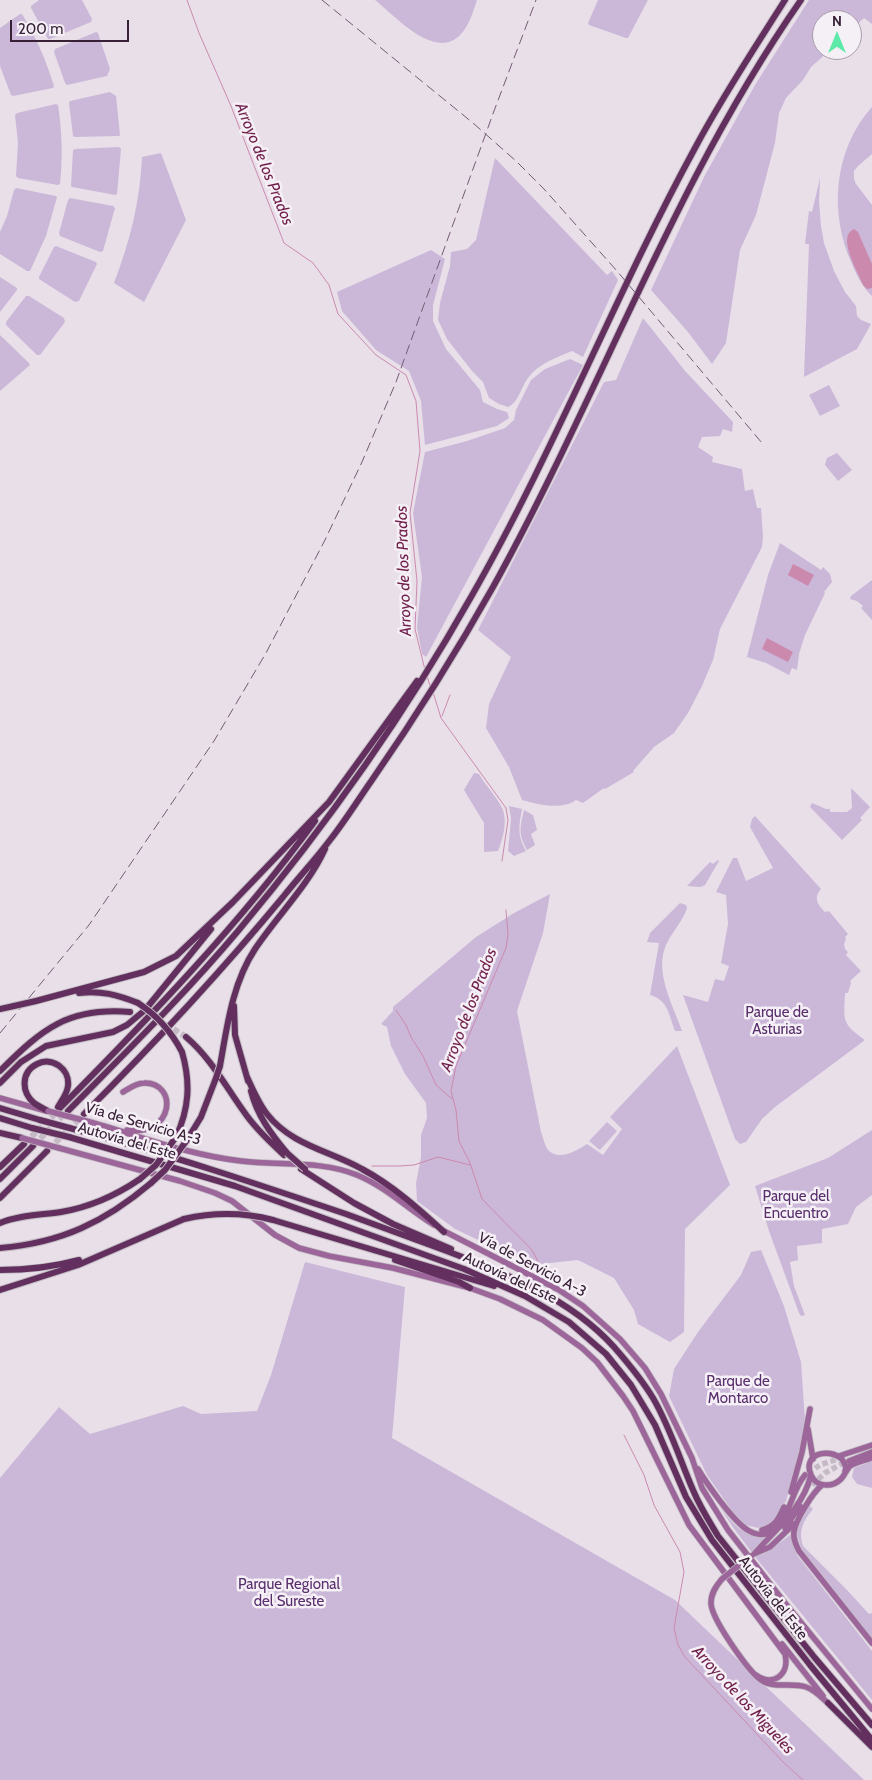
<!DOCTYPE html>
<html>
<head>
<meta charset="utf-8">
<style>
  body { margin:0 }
  #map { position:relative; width:872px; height:1780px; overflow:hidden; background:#e8dfe9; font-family:Cabin,sans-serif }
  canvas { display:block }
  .north { position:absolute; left:812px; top:10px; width:50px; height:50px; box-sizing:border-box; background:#f5eff6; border:1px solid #a99daa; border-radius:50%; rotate:0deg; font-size:14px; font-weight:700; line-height:20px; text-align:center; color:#382137 }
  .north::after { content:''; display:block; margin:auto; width:18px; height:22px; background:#5de9a8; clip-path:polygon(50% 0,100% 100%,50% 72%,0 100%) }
  .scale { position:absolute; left:10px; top:20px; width:119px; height:22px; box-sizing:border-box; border:2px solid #382137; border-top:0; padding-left:6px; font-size:15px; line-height:18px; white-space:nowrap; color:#382137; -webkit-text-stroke:4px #f5eff6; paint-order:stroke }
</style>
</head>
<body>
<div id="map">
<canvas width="872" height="1780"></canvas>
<div class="north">N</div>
<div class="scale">200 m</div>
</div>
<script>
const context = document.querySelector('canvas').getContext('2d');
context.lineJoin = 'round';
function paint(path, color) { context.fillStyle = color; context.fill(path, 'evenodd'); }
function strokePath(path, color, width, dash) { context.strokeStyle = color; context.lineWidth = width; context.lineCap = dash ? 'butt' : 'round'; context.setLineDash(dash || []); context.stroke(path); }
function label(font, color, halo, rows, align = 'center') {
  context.font = font + ' Cabin,sans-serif'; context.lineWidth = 5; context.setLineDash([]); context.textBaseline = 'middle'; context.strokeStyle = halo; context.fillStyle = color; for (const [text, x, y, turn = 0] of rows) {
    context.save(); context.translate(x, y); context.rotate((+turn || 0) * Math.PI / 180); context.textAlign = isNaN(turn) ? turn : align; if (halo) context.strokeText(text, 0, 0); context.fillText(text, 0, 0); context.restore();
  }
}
const green = new Path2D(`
  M39,0H82L92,19L91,22L50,39H48L31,8V6Z
  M375,0H477C473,12 469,26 460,35C435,61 395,16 375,0Z
  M598,0H648L628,38H626L589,25L588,23Z
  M809,0H872V24L864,18L852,29V20H822V50H830L811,67L803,80L786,98L779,113L775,143L756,215L740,250L726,343L712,364L688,332L651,290L705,175L755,85Z
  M20,14H22C36,37 46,60 54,86L53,88L13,96L11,95L0,66V28Z
  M96,32L98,33L110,69L107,76L67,85L65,83L54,52L55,49Z
  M110,92L116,96L120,135L119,136L75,137L73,136L69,103L70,101Z
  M56,104L58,105C62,131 63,157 60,184L58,185L18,178L16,176L18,143L15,115L17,113Z
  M872,107V154L858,166L854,171V179L856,184L872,205V296C863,288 857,276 852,264C829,214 833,150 872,107Z
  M119,147L121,149L117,194L115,195L72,187L71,186L73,150L75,149Z
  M161,153L186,220L144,302L114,283C130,241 140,202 142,157Z
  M495,158L607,275L612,271L618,280L583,357L572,351C556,358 539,363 528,378C521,387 519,402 508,407L499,404L489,398L483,382L472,371L447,339L438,320L440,303L450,266L451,252L467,249L476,240Z
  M820,178L819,202L821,226L824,243L834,271L845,292L856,306L857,316L861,320L871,324L857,349L804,377L809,244H805L809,211L812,212Z
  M16,188L56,196L57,197L46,236L30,271H27L0,254V232L7,216L14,190Z
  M70,198L113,206L115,208L103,251L100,252L60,236L59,233L68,200Z
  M56,246L96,262L97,264L79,301L75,302L39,279V277L54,247Z
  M431,250L445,259L433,305V321L446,349L480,390L483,402L497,409L507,412L509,418L497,426L425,445L421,401L409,371L376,350L342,311L337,292Z
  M0,277L17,288V290L0,312Z
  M26,296H29L64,318L65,322L40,355H37L6,325V322Z
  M643,318L686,372L733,422L732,432L723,429L720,436L702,437L698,447L713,457L712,462L742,469L745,491L753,489L757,508H761L763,536L762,547L720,629L713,660L702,686L688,713L674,733L654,747L633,771L634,772L605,789L604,788L583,803L576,800C562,810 539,805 522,800L509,767L486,728L489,704L511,657L478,630L604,382L616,380Z
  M0,335L29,363L30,365L0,391Z
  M570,359L583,365L426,657L422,654L417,627L422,577L413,513L425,452L467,441L505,428L514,420L516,410L531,380L545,369Z
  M829,385L840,406L820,416L809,395Z
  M837,453L852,470L838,481L825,465L827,458Z
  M780,543L821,570L823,567L830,574L832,582L824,592L825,593L805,635L799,654L797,670L792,668L789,675L766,663L747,657L768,575Z
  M872,580V620L861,608L863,606L857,601L850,599L851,596Z
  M474,773L479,774C486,786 496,796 502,808C508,820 503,839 498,851L484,852V823L464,790Z
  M851,788L870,807L860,818L862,820L842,840L810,807L812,803L826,809H830V812H847L852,808Z
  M509,806L522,809C519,826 517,835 526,851L514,856L508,851L511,819Z
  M524,810L533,815L537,830L531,834L535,845L527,850C518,834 520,827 524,810Z
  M755,816L821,889C813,898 818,905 825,912L829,911L848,934L845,937L846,939L844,944L845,949L848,952L846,955L861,971L850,981L851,983L848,993H845C844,1021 841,1023 865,1040L775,1107L762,1119L746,1142L740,1144L735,1139L683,995L708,1002L715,979L724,981L729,966L721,963L728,924L726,895L716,892L733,858H737L746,881L773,868L750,827L752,819Z
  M718,860L719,861L705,885L701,887L687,886L710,862L713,864Z
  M550,894L543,933L517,1011L541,1132C543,1137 545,1147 549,1151C560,1161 578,1150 587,1144L603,1155L622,1129L610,1117L677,1046L730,1185L685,1229L684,1332L670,1342L638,1324L634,1310L614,1278L578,1260L531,1265L455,1229L417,1201L416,1183L421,1157V1135L427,1118L426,1103L405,1074L391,1046L387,1027L381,1024L393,1011V1007L476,937L514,913Z
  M680,903L686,905L687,908C683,921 672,932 666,945C654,972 673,1005 682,1031H675C669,1015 668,1000 650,995L659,943L647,942L650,933Z
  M607,1122L617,1131L600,1150L589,1141Z
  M872,1130V1195L856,1207L848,1224L822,1229V1243L797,1246L798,1260L790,1262L794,1286L805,1315L801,1316L799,1313L769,1231L755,1186L828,1158Z
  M761,1250L784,1306L801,1362L805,1421L799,1451L786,1501L770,1524L758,1528L746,1525L733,1512L707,1475L669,1396L674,1369L698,1332L741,1275L751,1252Z
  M305,1262L405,1287L392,1438L675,1600L864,1780H0V1478L59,1407L90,1434L183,1406L201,1414L257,1411L271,1375Z
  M872,1461V1488L857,1484L852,1477L854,1468Z
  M718,1504C732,1522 740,1536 764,1536L767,1538L755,1547L761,1555L781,1542L791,1534L797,1555L872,1651V1700L756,1558L732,1526Z
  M809,1505L813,1509C803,1521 798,1531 803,1546L847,1590L869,1614L872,1613V1638L801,1548L796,1531Z`);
const water = new Path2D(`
  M854,229L858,232L872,264V288L867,289L863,285C858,272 836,236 854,229Z
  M793,564L814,575L808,586L788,575Z
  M767,638L793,652L788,662L762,649Z`);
const stream = new Path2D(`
  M187,0L199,33L231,106L284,243L313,263L329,285L338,314L376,355L406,375L416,401L420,451L410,513L417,581L415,629L425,670
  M427,676L430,686
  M433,692L441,718L506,808L508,820L502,861
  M442,716L450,695
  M506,910L508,934L506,948L456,1066L451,1091L456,1110L459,1141L470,1163L482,1199L532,1250L542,1269
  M396,1010L406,1025L411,1037L423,1056L436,1085L452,1099
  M372,1166H400L414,1165L438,1157L470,1165
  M624,1435L644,1475L654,1505L680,1552L684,1572L674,1628L678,1645L685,1657L784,1763L803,1780`);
const majorTunnel = new Path2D(`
  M808,1473L820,1465L847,1456
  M812,1485L825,1473L847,1461`);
const highwayTunnel = new Path2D(`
  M166,1024L186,1037
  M25,1143L59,1110
  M34,1145L67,1111
  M49,1149L81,1117`);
const major = new Path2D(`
  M123,1092C130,1088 136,1083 144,1083C178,1082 175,1137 127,1130
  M0,1098L46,1111
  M86,1121C137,1135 188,1155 241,1161C280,1166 320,1160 357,1175C386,1187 408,1209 434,1225
  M59,1148L180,1181L215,1193L232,1201L275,1235L299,1248L329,1256L393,1268L470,1288L500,1299L543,1320L582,1348L597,1362L623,1396L633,1411L689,1525L785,1654C790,1675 773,1687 756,1675
  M442,1230L559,1290L583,1306L620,1339L645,1368L661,1394L692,1458L702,1488L728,1530L785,1603L872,1709
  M808,1429L813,1459
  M839,1456L872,1445
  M849,1461L872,1452
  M698,1469C705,1481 712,1490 720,1501C733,1517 755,1550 778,1526C791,1512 792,1490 805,1475
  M845,1472L846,1467L842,1459C828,1447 802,1454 811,1475C816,1487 832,1488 841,1479C845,1475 846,1470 850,1466C856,1462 865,1460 872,1458
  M822,1485C813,1492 795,1521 794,1532C793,1539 796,1545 799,1551L872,1643
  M791,1492L802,1452L810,1409
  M785,1528L800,1506
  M762,1530C775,1527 779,1518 784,1507
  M756,1553L770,1547L794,1524
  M754,1554C775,1530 803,1508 811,1475
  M722,1579C716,1586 711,1593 711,1603C711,1618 748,1671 761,1680C774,1689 792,1682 806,1687C815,1690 822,1698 828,1703
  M782,1644L823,1696`);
const highway = new Path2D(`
  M79,993C100,990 118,995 138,1003
  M36,1001L144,972L176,956L233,902L329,802L417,681
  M234,1006L235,1035L248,1081
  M0,1009L14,1006
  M186,1037C212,1059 227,1089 247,1116C258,1131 271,1143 284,1155
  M220,1066C227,1027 232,984 255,949C277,916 308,886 325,849
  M0,1071C42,1029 68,1007 130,1012
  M247,1077C253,1090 259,1104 267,1114C291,1145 330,1151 362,1169C392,1185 419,1209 444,1232
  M0,1083L21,1062L46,1046L113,1032L127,1025L145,1010L211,929
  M251,1091C257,1115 271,1134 287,1153
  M0,1108L40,1120
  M59,1109C149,1018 239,925 315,821
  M48,1111C44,1109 38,1106 34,1103C21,1092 21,1072 37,1064C52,1056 70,1069 68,1086C67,1094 62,1100 58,1107
  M68,1111C126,1052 185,994 238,931C326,826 404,716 471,597C554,452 615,295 695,148C722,97 754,49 785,0
  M84,1114C153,1045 220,973 283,897C298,878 315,860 330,840C345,821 358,800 372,780C415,718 456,653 493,587C600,394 674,182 801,0
  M0,1118L32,1128
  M77,1130C168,1154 257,1184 346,1214C379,1226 412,1238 444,1250C505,1273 570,1298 614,1347C628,1363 642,1380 653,1398C670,1427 680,1460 693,1490C700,1507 709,1521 718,1536L815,1658L872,1725
  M0,1133L22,1138
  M69,1137L235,1186L464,1269L525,1296L569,1322L606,1354L631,1385L655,1425L686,1497L712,1540L810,1665L872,1740
  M176,1137C189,1109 191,1083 182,1052
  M187,1140L201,1117L216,1078
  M0,1167L24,1144
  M301,1169L354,1203L393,1224L451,1249
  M0,1179L33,1146
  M0,1198L47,1151
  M273,1220L494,1286
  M0,1223C19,1215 41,1215 61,1212C91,1207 115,1196 140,1179
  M0,1248C61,1243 105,1222 151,1183
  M395,1260L459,1282L470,1288
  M0,1270C27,1270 53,1267 79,1260
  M0,1290L78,1265L184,1219
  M828,1703L872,1747`);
const rail = new Path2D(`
  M322,0L473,123L516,161L544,189L617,271L762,443
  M0,1033L89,925L214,741L266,653L325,540L362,462L396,382L494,111L536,0`);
const majorBridge = new Path2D(`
  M48,1111L86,1121
  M22,1138L59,1148
  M722,1579L751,1556`);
const highwayBridge = new Path2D(`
  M138,1003C158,1016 171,1031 182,1052
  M14,1006L36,1001
  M216,1078L220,1066
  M40,1120L77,1130
  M32,1128L69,1137
  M287,1153L305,1169
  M140,1179L156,1165L176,1137
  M151,1183L165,1170L187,1140
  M184,1219C215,1212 242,1212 273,1220`);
const parkNames = [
  ["Parque de",777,1013],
  ["Asturias",777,1030],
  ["Parque del",796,1197],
  ["Encuentro",796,1214],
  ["Parque de",738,1382],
  ["Montarco",738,1399],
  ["Parque Regional",289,1585],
  ["del Sureste",289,1602]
];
const streetNames = [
  ["Vía de Servicio A-3",143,1124,16],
  ["Autovía del Este",127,1141,16],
  ["Vía de Servicio A-3",532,1265,28],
  ["Autovía del Este",510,1278,25],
  ["Autovía del Este",773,1598,52]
];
const waterNames = [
  ["Arroyo de los Prados",264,164,68],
  ["Arroyo de los Prados",404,571,-92],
  ["Arroyo de los Prados",469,1010,-69],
  ["Arroyo de los Migueles",743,1700,47]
];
paint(green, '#cbb8d9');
paint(water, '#cc89ae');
strokePath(stream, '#cc89ae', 1);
strokePath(majorTunnel, '#c5b9c5', 5.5, [5.5, 3]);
strokePath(highwayTunnel, '#c5b9c5', 6, [6, 3]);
strokePath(major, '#c3bcc3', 7);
strokePath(highway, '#c3bcc3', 8);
strokePath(major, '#9c669a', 5.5);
strokePath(highway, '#622f5e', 6);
strokePath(rail, '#745b73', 1, [10, 5]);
strokePath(majorBridge, '#c3bcc3', 7, []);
strokePath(highwayBridge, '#c3bcc3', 8, []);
strokePath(majorBridge, '#9c669a', 5.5);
strokePath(highwayBridge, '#622f5e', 6);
label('15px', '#582e6c', '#f5eff6', parkNames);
label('15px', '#382137', '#f5eff6', streetNames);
label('italic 16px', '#701f4b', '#f5eff6', waterNames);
</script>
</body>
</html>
